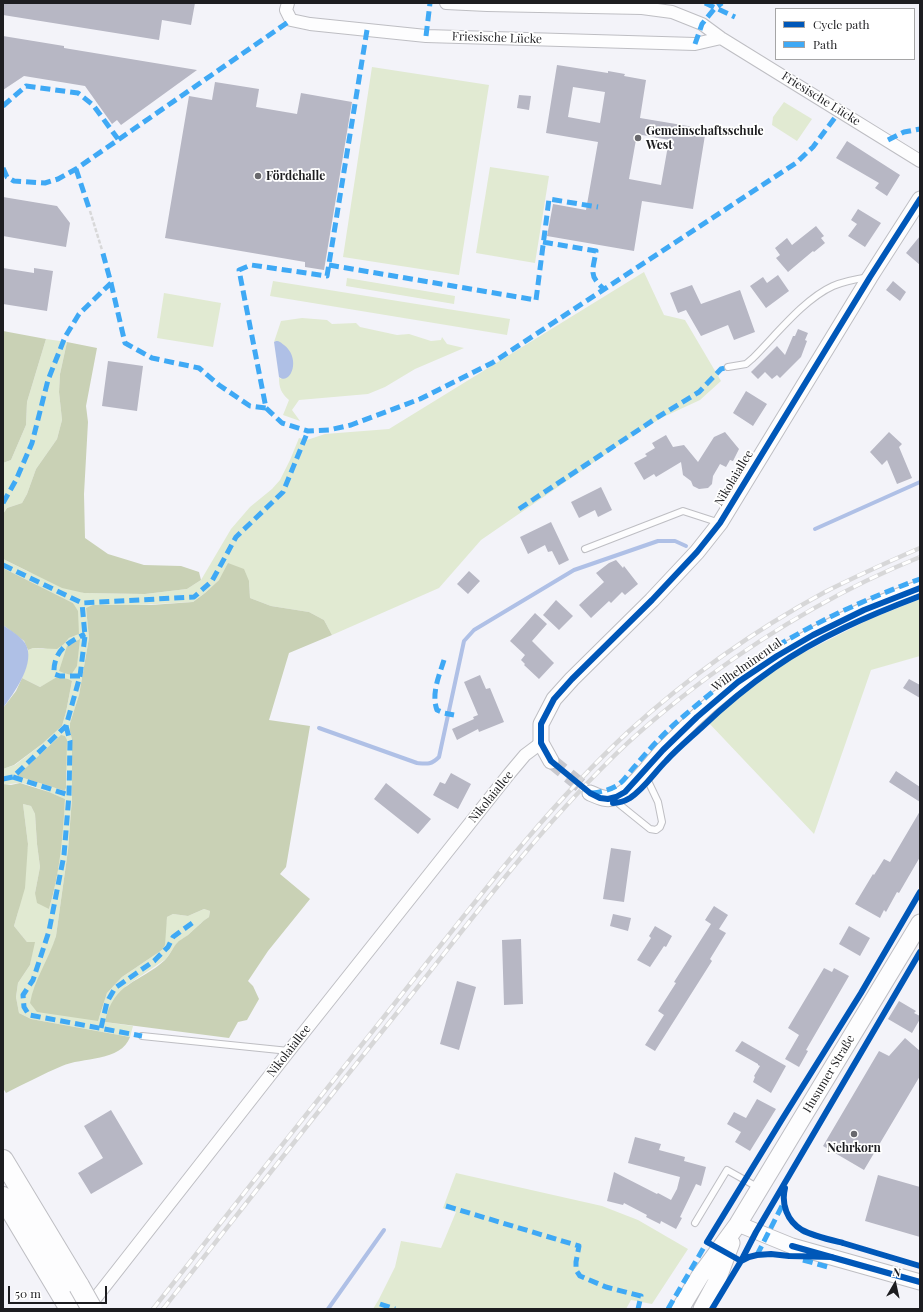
<!DOCTYPE html>
<html>
<head>
<meta charset="utf-8">
<style>
  body { margin:0 }
  #map { position:relative; width:923px; height:1312px; overflow:hidden; background:#f3f3f9; font-family:"Playfair Display",serif }
  canvas { display:block }
  .frame { position:absolute; inset:0; border:4px solid #1d1d20; pointer-events:none }
  .legend { position:absolute; left:775px; top:8px; width:140px; height:52px; box-sizing:border-box; background:#fff; border:1px solid #a5a5a6; margin:0; padding:5px 7px; list-style:none; font-size:12px; color:#1d1d20 }
  .legend li { display:flex; align-items:center; gap:8px; height:20px }
  .legend b { width:20px; border:1px solid #a5a5a6 }
  .north { position:absolute; left:875px; top:1264px; width:40px; height:40px; -webkit-text-stroke:3px #fff; paint-order:stroke; rotate:9deg; font-size:11px; font-weight:700; line-height:16px; text-align:center; color:#1d1d20 }
  .north::after { content:''; display:block; margin:auto; width:14px; height:18px; background:#1d1d20; clip-path:polygon(50% 0,100% 100%,50% 72%,0 100%) }
  .scale { position:absolute; left:8px; top:1286px; width:99px; height:18px; box-sizing:border-box; border:2px solid #1d1d20; border-top:0; padding-left:5px; font-size:12px; line-height:14px; white-space:nowrap; color:#1d1d20; -webkit-text-stroke:3px #fff; paint-order:stroke }
</style>
</head>
<body>
<div id="map">
<canvas width="923" height="1312"></canvas>
<div class="frame"></div>
<ul class="legend">
<li><b style="height:5px;background:#0057b8"></b>Cycle path</li>
<li><b style="height:5px;background:#3fa9f5"></b>Path</li>
</ul>
<div class="north">N</div>
<div class="scale">50 m</div>
</div>
<script>
const context = document.querySelector('canvas').getContext('2d');
context.lineJoin = 'round';
function paint(path, color) { context.fillStyle = color; context.fill(path, 'evenodd'); }
function strokePath(path, color, width, dash) { context.strokeStyle = color; context.lineWidth = width; context.lineCap = dash ? 'butt' : 'round'; context.setLineDash(dash || []); context.stroke(path); }
function label(font, color, halo, rows, align = 'center') {
  context.font = font + ' "Playfair Display",serif'; context.lineWidth = 3.5; context.setLineDash([]); context.textBaseline = 'middle'; context.strokeStyle = halo; context.fillStyle = color; for (const [text, x, y, turn = 0] of rows) {
    context.save(); context.translate(x, y); context.rotate((+turn || 0) * Math.PI / 180); context.textAlign = isNaN(turn) ? turn : align; if (halo) context.strokeText(text, 0, 0); context.fillText(text, 0, 0); context.restore();
  }
}
const green = new Path2D(`
  M372,67L489,85L459,275L343,257Z
  M784,102L812,119L797,141L772,125L773,117Z
  M490,167L549,176L535,263L476,253Z
  M644,272L664,315L685,320L721,381L700,400L661,418L619,445L481,540L439,588L332,635L324,620L309,612L271,606L250,598L249,581L219,580L205,593L193,602L86,608L89,638L79,695L70,723V731L72,740V798L68,850L56,936L52,949L99,1018L107,993L122,977L162,950L167,917L173,914L188,916L204,909L210,911L209,917L201,923L188,935L177,943L166,959L126,986L105,1022L133,1026L130,1037L31,1019L19,1013L16,997L18,983L30,965L34,942H27L14,926L18,912L28,844L23,804L31,806L35,814L37,844L40,867L35,893L49,909C60,873 62,836 65,799C55,795 29,783 19,783C13,783 9,785 3,784V769L15,765L42,744L62,726L66,712L72,681L57,678L40,687L22,678L26,667L28,650L33,648L43,649L64,644L69,638L79,634L73,603L3,568V559L27,571L84,593L145,594L187,589L201,580L231,529L250,507L272,489L280,480L290,460L299,438L307,440L325,434L389,429ZM33,761L67,771L66,788L65,791L17,776Z
  M347,278L455,296L454,304L346,286Z
  M273,281L510,319L507,335L270,296Z
  M164,293L221,303L213,347L157,338Z
  M302,318L327,320L332,324L356,323L360,327L397,335L409,334L431,341L441,340L442,337L447,344L464,348L415,369L385,387L368,394L299,400L292,410L300,421L283,415L289,400C281,393 279,388 279,377L281,379L276,341L274,342L281,321Z
  M46,339L67,342L60,374L59,392L62,420L57,439L36,469L27,494L22,503L7,508L3,514V463L11,460L26,425L27,402Z
  M920,599V656L871,670L814,834L707,721L779,665L868,620Z
  M456,1173L602,1206L638,1220L688,1249L652,1304L631,1300L626,1309H373L379,1299L395,1267L401,1241L441,1248L456,1212L443,1208Z`);
const forest = new Path2D(`
  M3,331L46,339L27,402L26,425L11,460L3,463Z
  M67,342L97,348L86,406L88,422L84,494L85,538L108,554L144,565L181,566L199,572L201,580L187,589L145,594L84,593L62,588L3,559V514L7,508L22,503L27,494L36,469L57,439L62,420L59,392L60,374Z
  M228,563L244,569L249,581L250,598L271,606L309,612L324,620L332,635L289,653L269,720L310,726L286,867L280,874L310,899L268,951L248,981L253,986L259,999L247,1020L238,1022L229,1038L105,1022C113,982 140,983 165,960C170,955 172,949 176,944C179,940 184,938 188,935C195,929 201,922 209,917L210,911L204,909L188,916L173,914L167,917L165,945L162,950L122,977L107,993L98,1021L37,1012L30,1003C34,980 49,959 56,936L68,850L72,798V740L70,731V723L79,695L89,638L86,608L93,605H151L193,602L205,593L219,580Z
  M3,568L73,603L78,611L79,634L69,638L64,644L57,649L33,648L28,650L24,641L3,625Z
  M80,639L77,666L71,675L64,673L59,671L67,646Z
  M57,677L68,679L72,681L66,712L62,726L42,744L14,765L3,769V708L16,691L22,678L40,687Z
  M61,735L65,736L67,740L66,788L65,791L17,776Z
  M20,783L49,792L65,799C63,836 60,873 49,909L37,903L35,893L40,867L37,844L35,814L31,806L23,804L28,844L25,888L14,926L27,942H35L30,965L18,983L16,997L19,1013L31,1019L130,1037C121,1062 82,1057 62,1066C43,1074 24,1084 6,1093L3,1088V784L11,785Z`);
const water = new Path2D(`
  M276,341C280,341 281,343 284,345C302,359 290,386 279,377L274,342Z
  M3,625C10,630 20,636 25,643C37,662 14,693 3,708Z`);
const stream = new Path2D(`
  M815,529L920,482
  M319,728L417,763C427,764 431,765 439,757L464,641L474,630L574,570L658,541H675L686,546
  M328,1309L384,1230`);
const building = new Path2D(`
  M3,3H195L191,25L162,20L159,40L3,15Z
  M3,36L64,46V48L197,70L121,125L117,120L112,124L85,86L24,76L3,90Z
  M557,65L608,73V71L625,74L624,76L646,80L640,118L706,129L693,209L642,201L634,251L547,236L553,204L586,210L598,142L546,133ZM573,87L605,92L600,123L568,117ZM637,134L669,140L661,185L629,179Z
  M215,82L259,89L256,107L297,114L301,93L352,102L324,270L305,267V262L165,238L189,96L212,100Z
  M519,95L531,96L529,110L517,108Z
  M847,141L900,175L887,196L875,188L879,183L836,158Z
  M3,197L57,206L70,223L66,247L3,236Z
  M858,209L881,223L865,247L848,236L857,224L851,220Z
  M816,226L824,236L821,238L825,243L814,252L813,251L788,272L776,258L780,255L775,248L787,238L792,245Z
  M920,236V265L906,253Z
  M3,268L34,273V268L53,271L47,311L3,304Z
  M778,275L789,291L766,308L750,286L763,277L767,283Z
  M893,281L906,292L900,301L886,290Z
  M692,285L701,304L740,290L755,332L734,340L728,325L701,336L686,310L678,313L670,293Z
  M798,329L808,333L805,340L807,341L801,357L780,378L777,375L772,379L765,372L758,379L751,372L777,346L785,355L793,336H795Z
  M108,361L143,366L137,411L102,406Z
  M746,391L767,404L753,426L733,413Z
  M725,432L739,449L733,461L730,460L726,467L720,464L713,476L712,484L708,488L699,489L693,486L691,481L683,475L681,462L656,477L654,474L644,480L634,463L647,456L645,454L655,448L652,443L666,435L673,447L684,445L698,462L714,437Z
  M889,432L902,444L899,447L912,478L897,484L887,460L882,465L870,452Z
  M601,487L612,510L598,517L595,510L579,518L571,502Z
  M551,522L569,560L559,565L552,551L548,552L545,545L528,554L520,537Z
  M616,560L623,568L624,566L638,584L625,595L622,592L611,603L609,601L591,618L579,605L604,582L596,573L609,563Z
  M469,571L480,581L468,594L457,584Z
  M556,600L573,616L559,630L543,615Z
  M535,613L547,624L532,641L554,663L539,679L524,665L525,664L521,660L525,655L510,641Z
  M480,675L486,689L490,688L504,722L479,732L478,729L457,740L452,729L474,719L473,717L478,715L464,682Z
  M909,679L920,685V698L903,688Z
  M896,771L920,787V802L889,782Z
  M451,773L471,784L458,809L433,795L440,782L445,784Z
  M386,783L431,819L418,834L374,799Z
  M920,811V857L899,893L897,892L886,912L884,910L880,918L855,904L873,874L874,875L884,859L890,862Z
  M611,848L631,851L624,902L603,899Z
  M714,906L728,915L719,929L726,933L710,959L712,961L655,1051L645,1045L664,1015L658,1011L676,983L674,982L711,924L705,920Z
  M613,914L631,918L628,931L610,926Z
  M655,926L672,936L666,947L664,946L650,967L637,960L651,938L649,936Z
  M849,926L870,938L860,956L839,944Z
  M521,939L523,1004L504,1005L502,940Z
  M824,968L832,972L834,968L849,976L806,1050L808,1051L799,1067L785,1059L799,1035L788,1028Z
  M457,981L476,987L459,1050L440,1044Z
  M899,1001L916,1011L914,1013L920,1016V1019L912,1033L888,1019Z
  M905,1038L920,1051V1076L864,1170L823,1146L879,1051L889,1056Z
  M742,1041L786,1066L771,1093L753,1082L755,1077L754,1076L760,1066L758,1065V1064L735,1051Z
  M757,1099L776,1109L750,1151L735,1142L741,1132L727,1124L734,1112L746,1118Z
  M111,1110L143,1164L91,1194L78,1173L103,1158L84,1126Z
  M635,1137L661,1144L659,1150L685,1157L684,1161L706,1167L701,1186L696,1184L680,1217L682,1218L676,1229L661,1221L660,1224L646,1217L647,1215L624,1203L623,1205L607,1201L614,1172L657,1194L658,1193L671,1200L677,1189L680,1177L628,1163Z
  M878,1175L920,1187V1237L865,1221Z`);
const tertiaryTunnel = new Path2D(`
  M551,761L590,793`);
const path = new Path2D(`
  M90,211L102,250`);
const service = new Path2D(`
  M728,367L746,364L753,358C776,335 804,299 833,286C845,281 856,279 869,277
  M585,549L683,511L720,523
  M616,797L619,804L650,829L656,830L660,827L662,822L658,802L649,783L640,775
  M142,1036L289,1051
  M695,1223L727,1170L759,1188`);
const minor = new Path2D(`
  M288,3L286,10L291,20L310,24L426,36L695,44L721,38
  M446,3L487,5L642,8L672,12L702,24L721,38L920,161
  M87,1309L289,1051L509,774L525,755L541,743`);
const tertiary = new Path2D(`
  M551,761L541,743V724L554,699L572,679L652,600L697,552L720,523L870,277L920,199
  M590,793C599,797 607,801 616,797C632,790 651,763 663,750C673,740 683,730 693,720C742,673 802,638 864,610C882,602 901,595 920,588
  M738,1224L792,1246L920,1282`);
const secondary = new Path2D(`
  M680,1309L700,1276L738,1224L920,923
  M702,1309L716,1283L731,1243`);
const trunk = new Path2D(`
  M3,1160L79,1286
  M3,1197L70,1309`);
const rail = new Path2D(`
  M153,1309C233,1207 314,1104 395,1003C469,910 541,813 628,732C687,678 755,630 825,592C856,576 888,562 920,548
  M163,1309C245,1205 326,1101 409,998C472,919 533,837 605,765C636,733 672,704 708,677C775,628 843,588 920,557`);
const trunkBridge = new Path2D(`
  M79,1286L92,1309`);
const quiet = new Path2D(`
  M705,3L735,17
  M426,36L430,3
  M695,44L702,24L715,8L722,3
  M3,106L26,86L78,93L93,105L118,139
  M888,140L904,132L920,129
  M3,168L7,177L14,181L45,183L58,179L76,169L291,20
  M76,169L90,211
  M543,242L596,251C593,271 588,275 604,289
  M329,265L536,300L549,199L598,207
  M111,283L125,343L152,358L199,368L219,385L250,406L266,408L239,270L251,265L327,276L367,30
  M266,408L282,423L308,431L329,430L351,425L420,399L492,363L796,163L813,147L840,111
  M3,503L16,480L32,443L48,380L65,337L79,314L111,283L102,250
  M519,509L658,417L699,392L721,369L728,367
  M3,565L82,603L194,597L212,581L236,537L283,492L308,431
  M444,660C439,676 431,694 437,710L444,713L454,715
  M80,676H60L54,674C53,651 67,643 85,634
  M66,726L70,741L69,795L64,855L49,931L33,980L23,995L24,1007L29,1015L142,1036
  M13,777L69,795
  M3,779L13,777L66,726L80,676L85,636L82,603
  M592,793C601,792 610,790 618,785C625,780 630,771 636,765C651,747 667,730 685,715C705,698 725,681 747,666C799,629 860,601 920,579
  M101,1028L107,1002L115,988L154,961L168,947L173,937L195,921
  M446,1206L579,1246L576,1262V1270L580,1276L606,1287L641,1296L638,1309
  M757,1255L783,1204
  M803,1260L828,1267
  M380,1304L395,1309
  M668,1309L707,1242`);
const cycleway = new Path2D(`
  M920,199L870,277L720,523L697,552L652,600L572,679L554,699L541,724V743L551,761L590,793L600,798L608,799L616,797L625,792L663,750L697,717L738,682L777,656L813,635L864,610L920,588
  M613,803C619,803 625,801 630,798C644,789 654,773 666,761C677,749 689,739 701,728C724,706 748,686 774,668C818,637 870,615 920,596
  M920,892L861,993L781,1121L707,1242L741,1261L756,1232L920,952
  M785,1188C781,1204 787,1221 802,1230C813,1236 831,1240 843,1243C869,1251 894,1258 920,1266
  M792,1246L920,1282
  M712,1309L741,1261L749,1257L757,1255L771,1254L789,1256L832,1257`);
const markers = [
  [638,138,4,"#68686c"],
  [258,176,4,"#68686c"],
  [854,1134,4,"#68686c"]
];
const streetNames = [
  ["Friesische Lücke",497,38,2],
  ["Friesische Lücke",821,99,32],
  ["Nikolaiallee",734,478,-59],
  ["Wilhelminental",747,665,-35],
  ["Nikolaiallee",491,797,-51],
  ["Nikolaiallee",289,1051,-52],
  ["Husumer Straße",829,1074,-59]
];
const poiNames = [
  ["Gemeinschaftsschule",646,131],
  ["West",646,145],
  ["Fördehalle",266,176],
  ["Nehrkorn",854,1148,"center"]
];
paint(green, '#e1ead2');
paint(forest, '#c9d1b5');
paint(water, '#afc0e6');
strokePath(stream, '#afc0e6', 4);
paint(building, '#b7b7c4');
strokePath(tertiaryTunnel, '#c8c8ce', 15, [15, 8]);
strokePath(service, '#bebec3', 8);
strokePath(minor, '#bebec3', 14);
strokePath(tertiary, '#bebec3', 17);
strokePath(secondary, '#bebec3', 19);
strokePath(trunk, '#bebec3', 22);
strokePath(path, '#d8d8d9', 2.5, [4, 2]);
strokePath(service, '#fdfdfe', 6);
strokePath(minor, '#fdfdfe', 12);
strokePath(tertiary, '#fdfdfe', 15);
strokePath(secondary, '#fdfdfe', 17);
strokePath(trunk, '#fdfdfe', 20);
strokePath(rail, '#d7d7d8', 4.5);
strokePath(rail, '#fff', 3, [9]);
strokePath(trunkBridge, '#bebec3', 22, []);
strokePath(trunkBridge, '#fdfdfe', 20);
strokePath(quiet, '#3fa9f5', 5, [10, 5]);
strokePath(cycleway, '#0057b8', 6);
for (const [x, y, r, color] of markers) { const dot = new Path2D(); dot.arc(x, y, r, 0, 2 * Math.PI); context.fillStyle = color; context.fill(dot); strokePath(dot, '#fff', 1.5); }
label('12px', '#1d1d20', '#fff', streetNames);
label('bold 12px', '#1d1d20', '#fff', poiNames, 'left');
</script>
</body>
</html>
